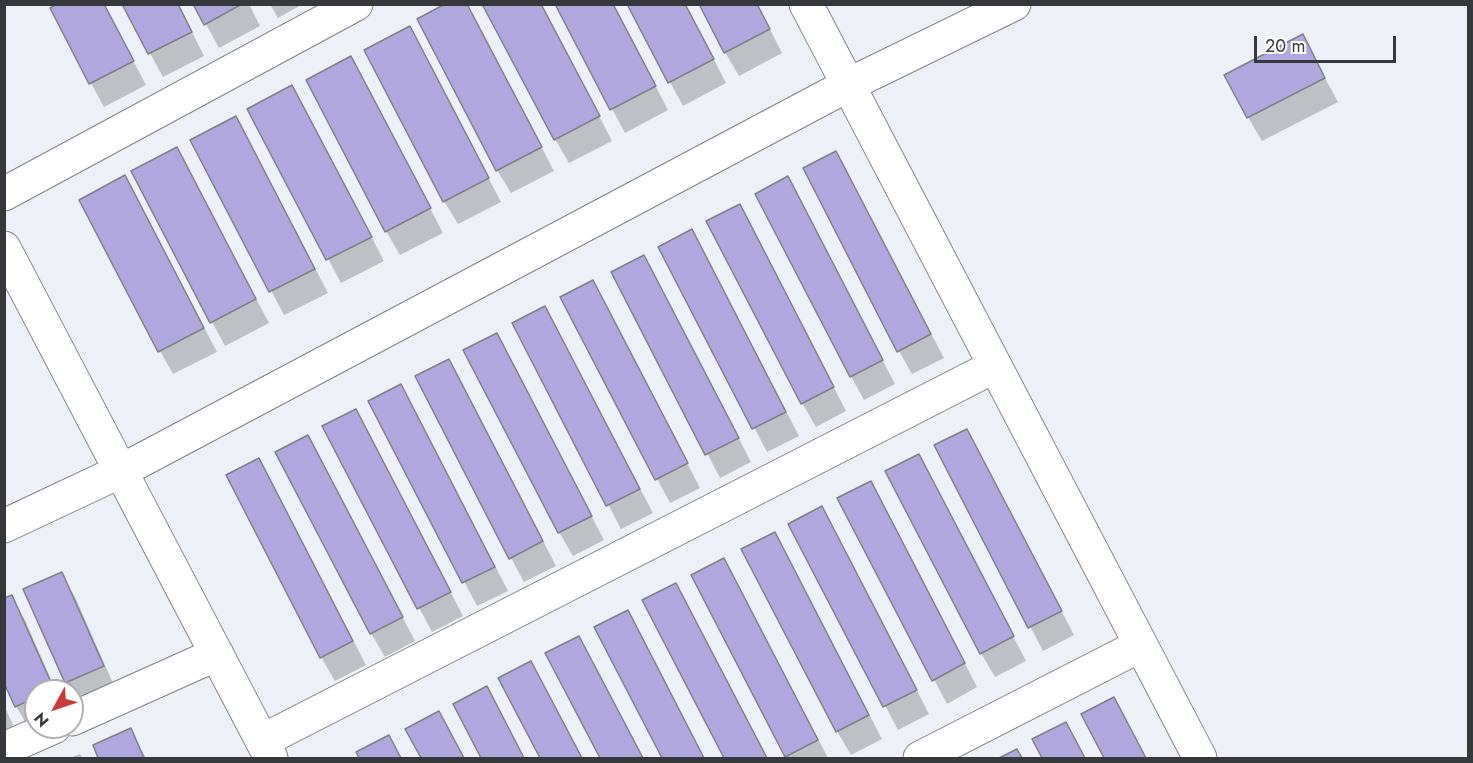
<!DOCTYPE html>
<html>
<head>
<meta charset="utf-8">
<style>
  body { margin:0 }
  #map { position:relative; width:1473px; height:763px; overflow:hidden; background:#edf0f7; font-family:Jost,sans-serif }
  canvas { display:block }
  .frame { position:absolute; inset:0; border:6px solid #37383b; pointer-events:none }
  .north { position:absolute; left:24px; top:679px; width:60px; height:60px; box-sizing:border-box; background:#fff; border:2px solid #afafb1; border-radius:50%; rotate:230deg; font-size:16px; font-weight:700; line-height:24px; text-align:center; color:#37383b }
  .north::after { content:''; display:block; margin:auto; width:21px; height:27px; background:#ca3c38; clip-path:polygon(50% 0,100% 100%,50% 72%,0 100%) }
  .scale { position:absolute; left:1254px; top:36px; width:142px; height:27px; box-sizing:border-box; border:3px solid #37383b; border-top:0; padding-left:8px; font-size:18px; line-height:21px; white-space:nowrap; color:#37383b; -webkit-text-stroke:4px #fff; paint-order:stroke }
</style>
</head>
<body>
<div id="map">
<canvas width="1473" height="763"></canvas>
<div class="frame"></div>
<div class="north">N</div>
<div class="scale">20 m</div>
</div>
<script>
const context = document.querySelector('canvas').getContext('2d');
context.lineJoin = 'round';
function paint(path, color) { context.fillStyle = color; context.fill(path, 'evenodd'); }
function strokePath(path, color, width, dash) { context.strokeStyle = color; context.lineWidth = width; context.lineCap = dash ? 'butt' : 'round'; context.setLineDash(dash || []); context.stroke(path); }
const shadow = new Path2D(`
  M103,4L146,85L104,107L91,83Z
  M123,4H178L204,56L163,77Z
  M195,4H249L260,26L219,48Z
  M270,4H303L278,18Z
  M541,4L612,141L569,163L555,139Z
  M556,4H613L668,110L625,133Z
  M628,4H685L726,83L683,106Z
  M757,4L782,53L739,76L725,52Z
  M476,21L554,171L511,193L497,170Z
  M1302,36L1338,102L1262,141L1248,117Z
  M423,52L501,202L458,224L444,201Z
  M364,82L443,233L400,255L386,231Z
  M249,110H305L384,261L341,283Z
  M192,141L249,142L328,293L284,315Z
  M177,149L269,323L225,346L212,322Z
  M836,153L944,358L912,374L899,351Z
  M788,178L895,384L864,400L851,376Z
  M138,201L217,352L173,374L160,351Z
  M740,206L846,411L816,427L802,403Z
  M660,247L705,255L799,436L767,452Z
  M613,272L657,280L751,462L720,478Z
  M562,298L606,306L700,488L670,503Z
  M545,308L653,513L621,529L514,324Z
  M497,335L604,540L573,556L559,532Z
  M462,384L556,566L524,582L511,558Z
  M370,401L414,410L508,591L477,606Z
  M324,427L369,434L463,616L432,632Z
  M967,431L1074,635L1043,651L936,446Z
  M308,437L415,641L385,657L371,633Z
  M919,456L1026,661L995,677L981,653Z
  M272,484L366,665L335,681L321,657Z
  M839,499L884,506L977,687L947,704Z
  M790,524L835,532L929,714L898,730Z
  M788,558L882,739L851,755L837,731Z
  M61,574L75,597L116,690L80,706L67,683L25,590Z
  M693,575L737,583L828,758H788Z
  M11,597L25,620L56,691H36V727L30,730L16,706Z
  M644,601L689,609L767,758H726Z
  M596,628L641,635L704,758H663Z
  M547,654L592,661L643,758H602Z
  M500,678L544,686L582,758H541Z
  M455,704L500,712L524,758H483Z
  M4,705L18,736L4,741Z
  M1083,714L1127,722L1146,758H1106Z
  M408,729L452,737L464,758H423Z
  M130,730L146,758H100L95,746Z
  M389,737L401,758H361L358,753Z
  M1034,740L1079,748L1085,758H1044Z
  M80,754L83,758H70Z`);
const building = new Path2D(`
  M57,4H104L134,61L89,84L50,8Z
  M122,4H178L192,32L148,54Z
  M193,4H242L204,25Z
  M445,4H467L542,147L496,171L417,19Z
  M482,4H541L600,116L554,140Z
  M555,4H613L656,86L610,110Z
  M627,4H685L714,59L668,83Z
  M699,4H757L770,29L724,53Z
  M410,26L489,178L443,202L364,50Z
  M1303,34L1325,78L1247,118L1224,75Z
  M351,56L431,208L385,232L306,80Z
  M292,85L372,237L326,260L247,109Z
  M236,116L315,269L269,292L190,140Z
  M177,147L256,299L210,323L131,171Z
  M836,151L931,334L897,352L803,168Z
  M125,175L204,328L158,352L79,200Z
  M788,176L883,360L850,377L755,194Z
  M740,204L834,387L801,404L706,221Z
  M692,229L786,412L752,429L658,247Z
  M644,255L739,438L705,455L611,272Z
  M593,280L688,463L655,480L560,297Z
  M545,306L640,489L606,506L512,323Z
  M497,333L592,516L558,533L463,350Z
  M449,359L543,541L509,559L415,376Z
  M401,384L495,567L462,583L368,401Z
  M356,409L451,592L417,609L322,426Z
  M967,429L1062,611L1028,628L934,445Z
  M308,435L403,617L370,634L275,452Z
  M919,454L1014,636L980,654L885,471Z
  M259,458L353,641L320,658L226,475Z
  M871,481L965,663L932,681L837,498Z
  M822,506L917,690L883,707L788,524Z
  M775,532L869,715L836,732L741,549Z
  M724,558L818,740L785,757L691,575Z
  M62,572L104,666L65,683L23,589Z
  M676,583L767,758H724L642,600Z
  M12,595L54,689L36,691V697L15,707L4,683V598Z
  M628,610L704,758H662L594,627Z
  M579,636L643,758H600L545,653Z
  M531,661L582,758H540L498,678Z
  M487,686L524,758H481L453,704Z
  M1114,697L1146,758H1104L1081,714Z
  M439,711L464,758H421L405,729Z
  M1066,722L1085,758H1042L1032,739Z
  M131,728L144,758H98L93,745Z
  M389,735L401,758H359L356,752Z
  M1017,749L1022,758H999Z`);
const minor = new Path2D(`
  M806,4L1200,758
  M4,194L356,4
  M4,248L271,758
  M4,526L121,471L848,85L1014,4
  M72,719L217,654
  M262,741L995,366
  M4,749L54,727
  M920,758L1141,645`);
paint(shadow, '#0003');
paint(building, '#b1a7df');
strokePath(building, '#807f86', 1.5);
strokePath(minor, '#7e8086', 35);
strokePath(minor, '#fff', 33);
</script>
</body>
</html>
